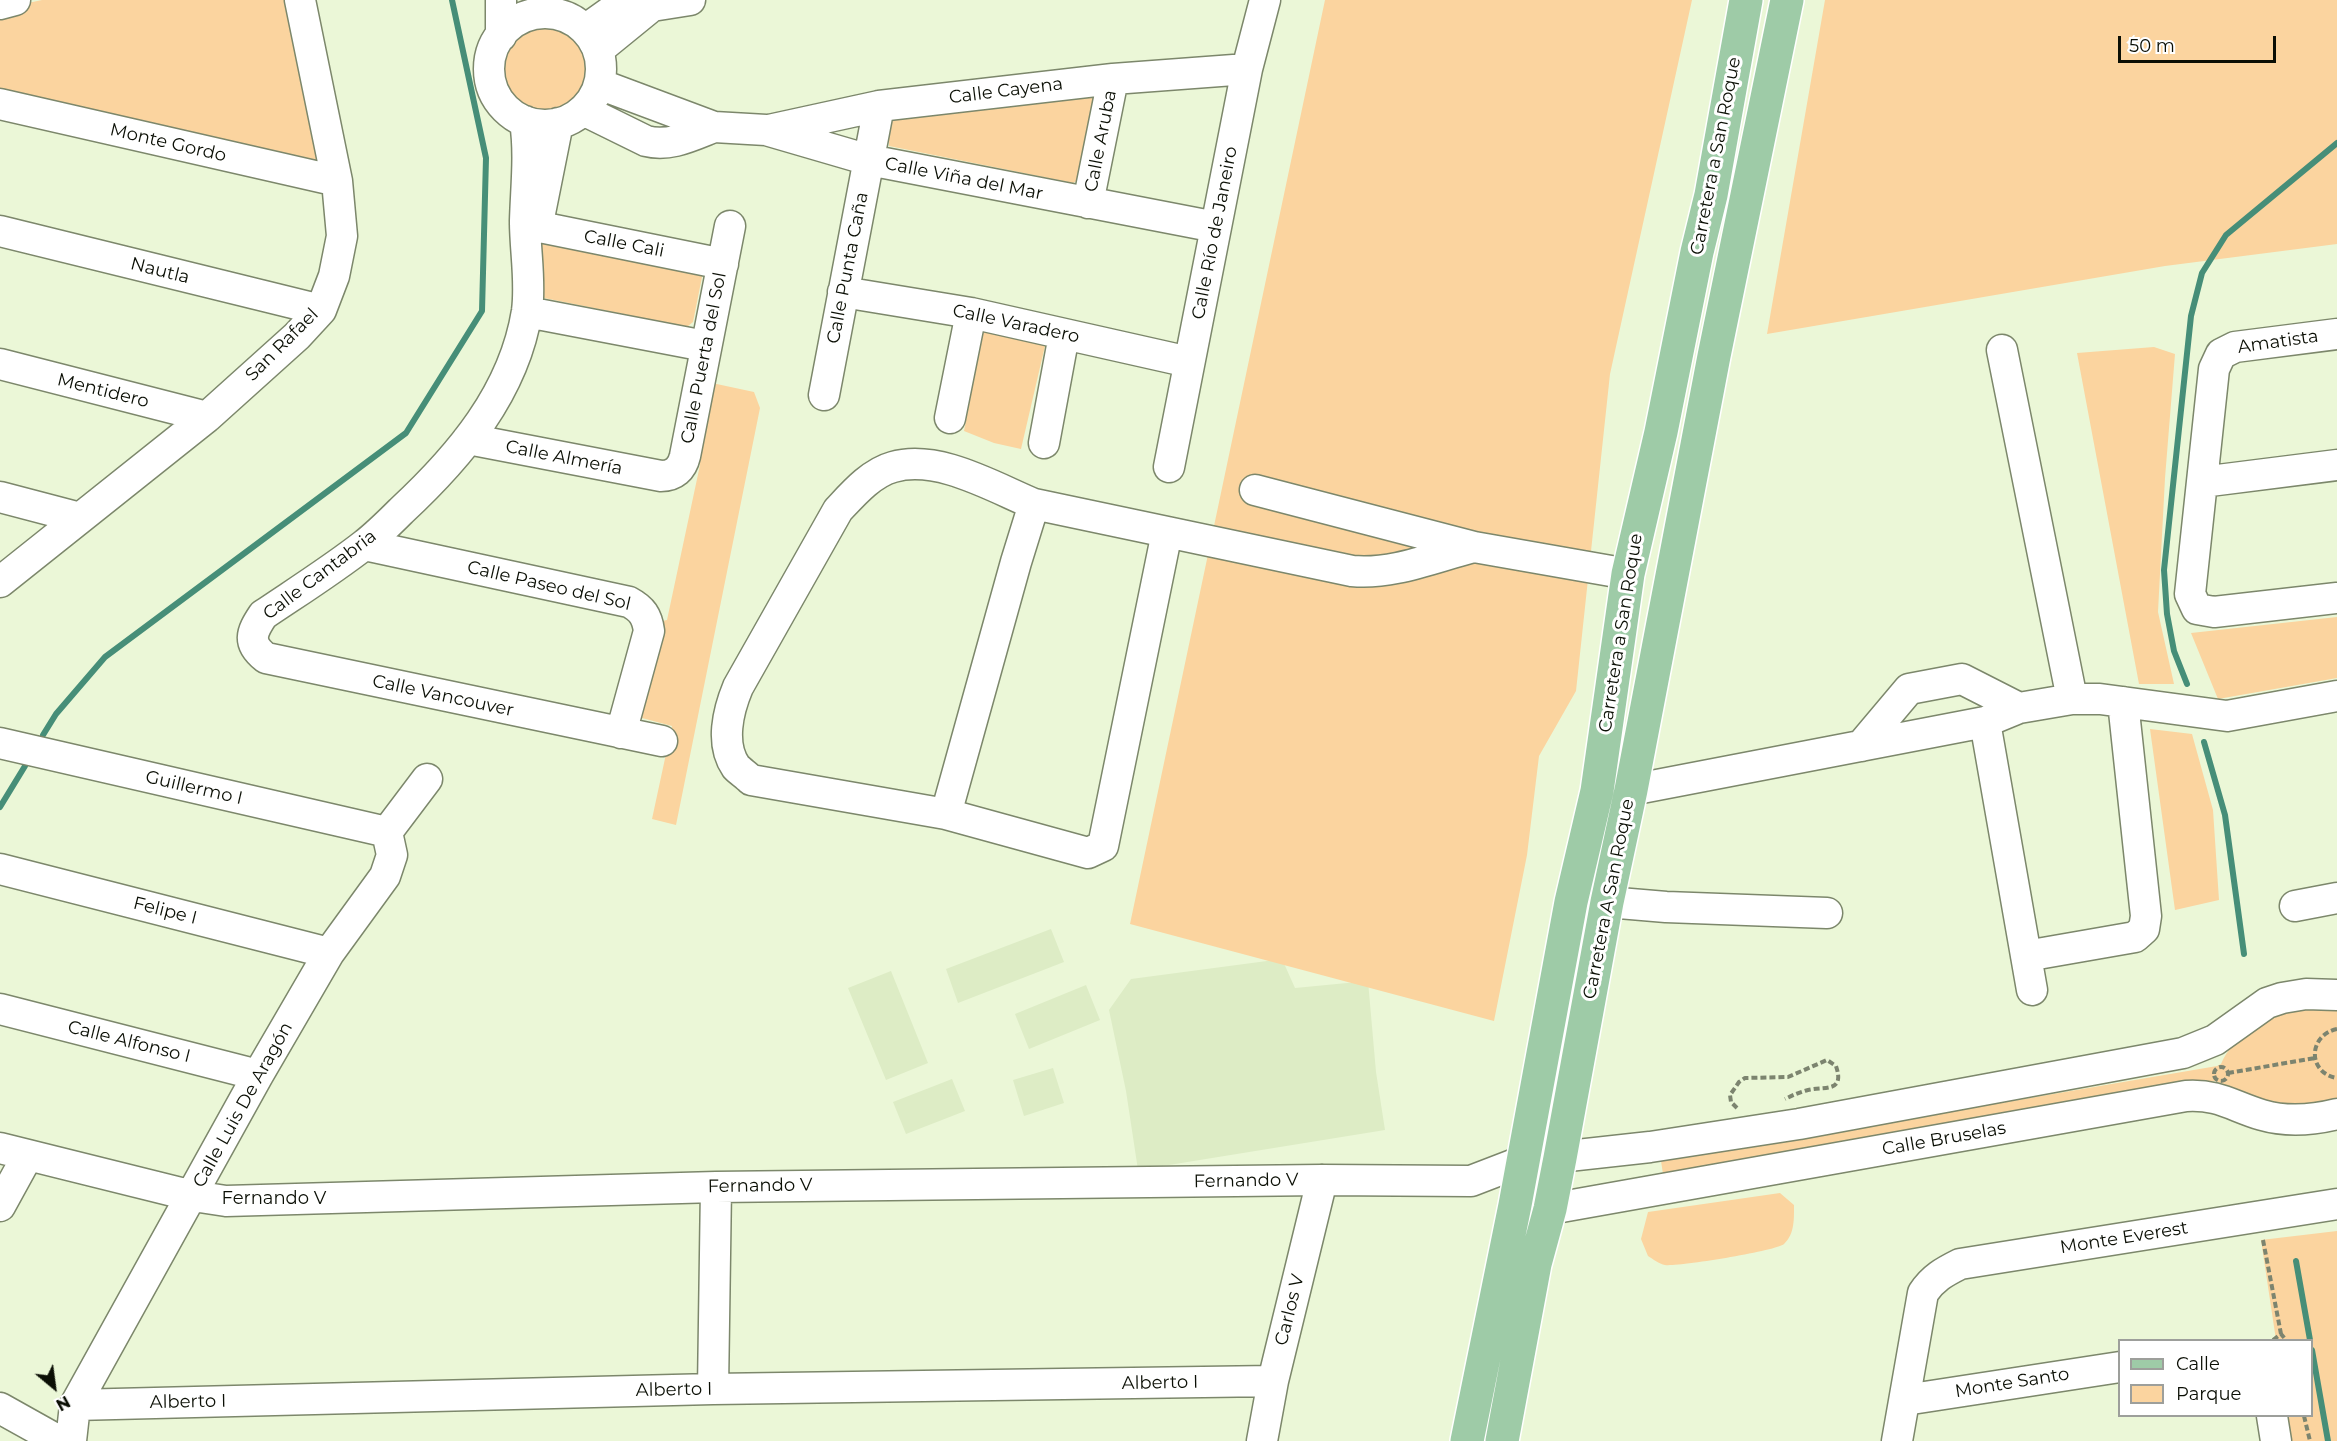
<!DOCTYPE html>
<html>
<head>
<meta charset="utf-8">
<style>
  body { margin:0 }
  #map { position:relative; width:2337px; height:1441px; overflow:hidden; background:#ebf7d7; font-family:Montserrat,sans-serif }
  canvas { display:block }
  .legend { position:absolute; left:2118px; top:1339px; width:195px; height:78px; box-sizing:border-box; background:#fff; border:2px solid #9d9f9b; margin:0; padding:8px 10px; list-style:none; font-size:18px; color:#0b0f05 }
  .legend li { display:flex; align-items:center; gap:12px; height:30px }
  .legend b { width:30px; border:2px solid #9d9f9b }
  .north { position:absolute; left:24px; top:1357px; width:60px; height:60px; -webkit-text-stroke:4px #fff; paint-order:stroke; rotate:151deg; font-size:16px; font-weight:700; line-height:24px; text-align:center; color:#0b0f05 }
  .north::after { content:''; display:block; margin:auto; width:21px; height:27px; background:#0b0f05; clip-path:polygon(50% 0,100% 100%,50% 72%,0 100%) }
  .scale { position:absolute; left:2118px; top:36px; width:158px; height:27px; box-sizing:border-box; border:3px solid #0b0f05; border-top:0; padding-left:8px; font-size:18px; line-height:21px; white-space:nowrap; color:#0b0f05; -webkit-text-stroke:4px #fff; paint-order:stroke }
</style>
</head>
<body>
<div id="map">
<canvas width="2337" height="1441"></canvas>
<ul class="legend">
<li><b style="height:8px;background:#9ecba7"></b>Calle</li>
<li><b style="height:16px;background:#fbd49f"></b>Parque</li>
</ul>
<div class="north">N</div>
<div class="scale">50 m</div>
</div>
<script>
const context = document.querySelector('canvas').getContext('2d');
context.lineJoin = 'round';
function paint(path, color) { context.fillStyle = color; context.fill(path, 'evenodd'); }
function strokePath(path, color, width, dash) { context.strokeStyle = color; context.lineWidth = width; context.lineCap = dash ? 'butt' : 'round'; context.setLineDash(dash || []); context.stroke(path); }
function label(font, color, halo, rows, align = 'center') {
  context.font = font + ' Montserrat,sans-serif'; context.lineWidth = 6; context.setLineDash([]); context.textBaseline = 'middle'; context.strokeStyle = halo; context.fillStyle = color; for (const [text, x, y, turn = 0] of rows) {
    context.save(); context.translate(x, y); context.rotate((+turn || 0) * Math.PI / 180); context.textAlign = isNaN(turn) ? turn : align; if (halo) context.strokeText(text, 0, 0); context.fillText(text, 0, 0); context.restore();
  }
}
const built = new Path2D(`
  M1051,929L1064,962L958,1003L946,969Z
  M1282,959L1295,988L1368,981L1376,1072L1385,1130L1138,1170L1126,1091L1109,1010L1131,979Z
  M891,971L928,1063L886,1080L848,988Z
  M1086,985L1100,1020L1029,1049L1015,1014Z
  M1053,1068L1064,1103L1024,1116L1013,1080Z
  M952,1079L965,1111L906,1134L893,1102Z`);
const green = new Path2D(`
  M42,0H287L322,167L0,94V9Z
  M1325,0H1692L1610,374L1576,691L1539,756L1527,855L1494,1021L1130,924Z
  M1825,0H2337V244L2165,266L1767,334Z
  M499 68a44 44 0 1 1 88 0a44 44 0 1 1-88 0Z
  M1098,88L1082,178L1073,183L889,146V120L900,111Z
  M538,238L703,272L693,322L687,327L544,298L537,290Z
  M983,329L1048,333L1021,449L994,443L964,431Z
  M2154,347L2175,354L2165,478L2158,612L2174,684H2139L2077,353Z
  M712,383L754,392L760,408L676,825L652,819L672,726L642,718L658,622L667,620L700,465L696,451Z
  M2337,617V678L2218,699L2191,633Z
  M2150,729L2192,734L2213,810L2219,900L2175,910Z
  M2337,1007V1104L2298,1112L2228,1091L2223,1084L2215,1081L1663,1174L1661,1161L2217,1066L2221,1064C2233,1035 2269,1016 2299,1010C2312,1007 2325,1008 2337,1007Z
  M1780,1193L1794,1205C1794,1218 1795,1234 1784,1244C1776,1251 1677,1267 1665,1265C1659,1264 1653,1259 1648,1256L1641,1239L1648,1212Z
  M2337,1231V1441H2289L2285,1416H2312V1340H2276L2261,1240Z`);
const stream = new Path2D(`
  M2187,684L2174,651L2167,614L2164,570L2191,316L2202,273L2226,235L2337,143
  M43,735L56,714L105,657L406,433L482,311L486,158L452,0
  M2204,742L2225,815L2244,954
  M0,807L25,766
  M2296,1261L2310,1340
  M2312,1350L2328,1441`);
const path = new Path2D(`
  M2337,1029C2308,1035 2307,1073 2337,1078
  M2214 1074a7 7 0 1 1 14 0a7 7 0 1 1-14 0Z
  M2228,1073L2315,1058
  M1737,1108L1731,1102L1730,1095L1739,1082L1745,1078L1788,1077L1827,1060L1836,1066C1845,1093 1825,1086 1808,1090C1800,1092 1793,1095 1785,1099
  M2263,1240L2281,1334
  M2273,1340L2281,1334L2286,1340
  M2304,1416L2310,1441`);
const minor = new Path2D(`
  M0,4L15,0
  M489 69a56 56 0 1 1 112 0a56 56 0 1 1-112 0Z
  M585,30L627,0
  M501,36V0
  M598,50L652,6L690,0
  M599,84L714,127L766,130L869,160L1216,227
  M0,104L337,181
  M583,110L646,141C670,147 691,136 714,127
  M525,121C530,154 526,187 525,221C525,251 531,281 527,311C514,393 459,457 401,511C389,523 377,535 364,545C332,570 297,592 263,615C251,633 247,643 266,658L662,741
  M769,130L879,106L1113,79L1247,69
  M1088,203L1113,79
  M540,213L558,123
  M525,224L723,264
  M0,231L321,310
  M843,292L971,313L1189,362
  M527,312L705,346
  M2337,334L2235,347L2221,354L2214,369L2190,594L2197,609L2214,612L2337,598
  M2002,350L2072,699
  M0,364L207,417
  M824,395L879,106
  M950,418L971,313
  M468,439L661,476C674,476 682,469 685,456L730,226
  M1044,443L1064,335
  M1169,467L1247,69L1265,0
  M2202,482L2337,465
  M1255,490L1474,547L1628,574
  M0,497L80,518
  M1034,504C993,487 938,454 893,467C871,473 853,494 838,510L738,687C728,711 720,744 736,767C740,771 747,776 751,780L946,814L1088,853L1103,846L1167,532
  M365,545L629,602C642,609 647,616 649,631L621,733
  M0,582L207,417L297,336L321,310L334,276L342,236L337,181L300,0
  M1985,722L2032,990
  M0,743L387,832
  M1861,746L1909,689L1962,679L2019,708
  M1631,790L1985,722L2019,708L2072,699H2100L2227,716L2337,696
  M946,814L1016,562L1034,504L1352,571C1393,575 1434,557 1474,547
  M0,869L329,953
  M1607,902L1666,907L1827,913
  M2295,906L2337,898
  M2026,956L2135,937L2144,929L2146,916L2123,702
  M0,1009L258,1075
  M0,1148L193,1196L226,1201L716,1187L1322,1180L1471,1181L1523,1161L1650,1147L1799,1124L2183,1053L2215,1040L2267,1003L2282,998L2306,994L2337,995
  M0,1206L28,1155
  M1550,1209L2186,1096C2219,1094 2232,1106 2262,1115C2286,1122 2313,1120 2337,1114
  M713,1389L716,1187
  M1905,1400L2120,1367
  M75,1405L713,1389L1273,1381
  M0,1408L59,1441
  M2272,1416L2276,1441
  M71,1441L75,1405L258,1075L329,953L385,876L392,855L387,832L427,779
  M1262,1441L1273,1381L1322,1180
  M1897,1441L1923,1293C1933,1278 1944,1272 1960,1264L2337,1204`);
const major = new Path2D(`
  M1467,1441L1515,1205L1571,902L1597,791L1628,574L1661,432L1697,252L1711,195L1746,0
  M1502,1441L1535,1264L1550,1209L1560,1158L1607,902L1631,790L1714,356L1787,0`);
const streetNames = [
  ["Calle Cayena",1006,91,-7],
  ["Calle Aruba",1101,141,-79],
  ["Monte Gordo",168,143,13],
  ["Carretera a San Roque",1716,156,-79],
  ["Calle Viña del Mar",964,179,11],
  ["Calle Río de Janeiro",1215,233,-79],
  ["Calle Cali",624,244,11],
  ["Calle Punta Caña",848,268,-79],
  ["Nautla",160,271,14],
  ["Calle Varadero",1016,324,12],
  ["Amatista",2278,342,-8],
  ["San Rafael",282,345,-45],
  ["Calle Puerta del Sol",704,358,-79],
  ["Mentidero",103,391,14],
  ["Calle Almería",564,458,11],
  ["Calle Cantabria",320,575,-37],
  ["Calle Paseo del Sol",549,586,13],
  ["Carretera a San Roque",1621,633,-81],
  ["Calle Vancouver",443,696,12],
  ["Guillermo I",194,788,13],
  ["Carretera A San Roque",1609,899,-79],
  ["Felipe I",165,911,14],
  ["Calle Alfonso I",129,1042,14],
  ["Calle Luis De Aragón",243,1105,-61],
  ["Calle Bruselas",1944,1139,-10],
  ["Fernando V",1246,1181,-1],
  ["Fernando V",760,1186,-1],
  ["Fernando V",274,1199],
  ["Monte Everest",2124,1238,-9],
  ["Carlos V",1290,1310,-76],
  ["Alberto I",1160,1383,-1],
  ["Monte Santo",2012,1383,-9],
  ["Alberto I",674,1390,-1],
  ["Alberto I",188,1402,-1]
];
paint(built, '#ddecc5');
paint(green, '#fbd49f');
strokePath(stream, '#468e78', 6);
strokePath(minor, '#7c876b', 33);
strokePath(major, '#fff', 36);
strokePath(path, '#7c846f', 4, [6, 3]);
strokePath(minor, '#fff', 30);
strokePath(major, '#9ecba7', 33);
label('18px', '#0b0f05', '#fff', streetNames);
</script>
</body>
</html>
